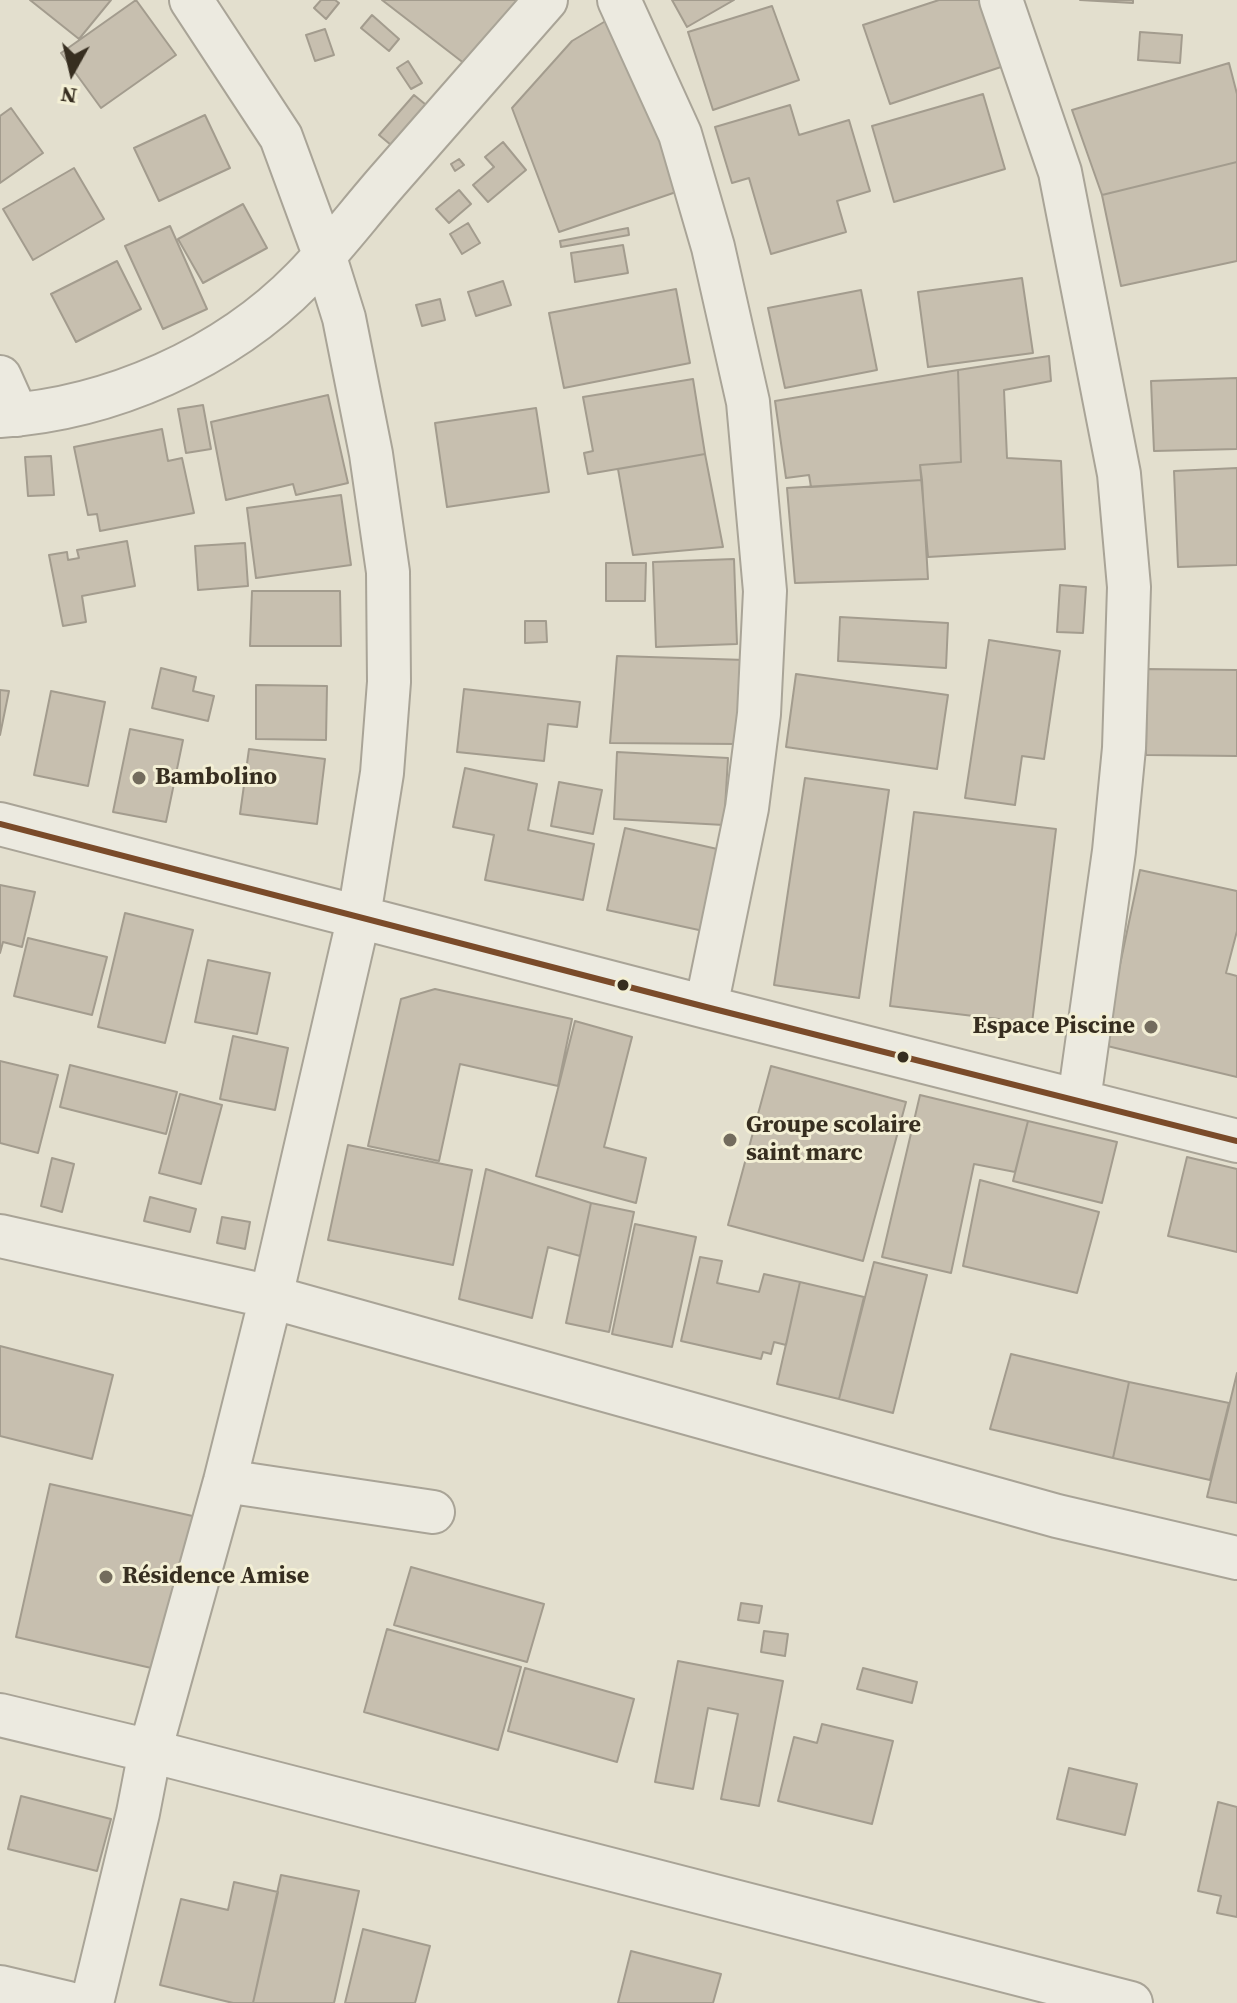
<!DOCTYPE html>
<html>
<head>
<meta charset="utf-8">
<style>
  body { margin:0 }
  #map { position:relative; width:1237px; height:2003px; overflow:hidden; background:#e3dfce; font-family:"Source Serif 4",serif }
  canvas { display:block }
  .north { position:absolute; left:32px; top:32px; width:80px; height:80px; -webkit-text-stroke:6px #f3efd5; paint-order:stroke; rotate:188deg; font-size:22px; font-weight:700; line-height:32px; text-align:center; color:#372e20 }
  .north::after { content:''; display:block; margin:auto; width:28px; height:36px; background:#372e20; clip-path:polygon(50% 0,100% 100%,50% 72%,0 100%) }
</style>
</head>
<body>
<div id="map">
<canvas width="1237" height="2003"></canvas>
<div class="north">N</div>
</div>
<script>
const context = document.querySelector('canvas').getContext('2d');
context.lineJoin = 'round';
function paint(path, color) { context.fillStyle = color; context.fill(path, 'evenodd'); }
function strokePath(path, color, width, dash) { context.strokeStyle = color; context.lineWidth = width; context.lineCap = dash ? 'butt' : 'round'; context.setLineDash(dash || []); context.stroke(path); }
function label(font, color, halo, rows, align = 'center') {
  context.font = font + ' "Source Serif 4",serif'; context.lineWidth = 6; context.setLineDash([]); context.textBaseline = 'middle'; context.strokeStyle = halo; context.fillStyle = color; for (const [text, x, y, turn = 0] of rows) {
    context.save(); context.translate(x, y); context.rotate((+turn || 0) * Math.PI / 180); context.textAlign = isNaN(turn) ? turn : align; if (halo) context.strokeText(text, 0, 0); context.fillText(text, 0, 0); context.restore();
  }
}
const building = new Path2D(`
  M30,0H111L79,39Z
  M136,0L176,55L101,108L61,53Z
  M321,0H335L339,3L326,19L314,8Z
  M382,0H519L465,64Z
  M672,0H734L687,27Z
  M939,0H982L1004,66L890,104L863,25Z
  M1080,0H1133V3Z
  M772,6L799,80L713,110L688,32Z
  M372,15L399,39L389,51L361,28Z
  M609,19L682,190L559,232L512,108L572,41Z
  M325,29L334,55L315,61L306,35Z
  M1140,32L1182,35L1180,63L1138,60Z
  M408,61L422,83L411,89L397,68Z
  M1229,63L1237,94V162L1102,195L1072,110Z
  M983,94L1005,169L894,202L872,126Z
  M414,95L431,109L397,150L379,135Z
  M790,105L799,135L849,120L870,191L837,201L846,232L771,254L749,178L732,183L715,127Z
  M11,108L43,153L0,183V116Z
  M205,115L230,168L159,201L134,148Z
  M503,142L526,170L488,202L473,185L494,167L485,157Z
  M459,159L464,165L455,171L451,164Z
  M1237,162V261L1121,286L1102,195Z
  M74,168L104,219L33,260L3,209Z
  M459,190L471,204L449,223L436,209Z
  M243,204L267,248L203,283L178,239Z
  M468,223L480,243L462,254L450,234Z
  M170,226L207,309L163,329L125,246Z
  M628,228L629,235L561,247L560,241Z
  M623,245L628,273L575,282L571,253Z
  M117,261L141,309L76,342L51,294Z
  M1022,278L1033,353L928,367L918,292Z
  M503,281L511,305L476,316L468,292Z
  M676,289L690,363L564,388L549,313Z
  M861,290L877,370L785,388L768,308Z
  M440,299L445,320L422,326L416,305Z
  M1049,356L1051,381L1004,390L1007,458L1061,461L1065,549L928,557L920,465L961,462L958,370Z
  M958,370L961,462L920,465L922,480L811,487L809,475L786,478L775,401Z
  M1237,378V449L1154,451L1151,381Z
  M693,379L705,454L588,474L584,453L593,451L583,397Z
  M328,395L348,483L296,495L293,484L226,500L211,422Z
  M203,405L211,449L186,453L178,409Z
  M536,408L549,492L447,507L435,423Z
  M162,429L168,461L182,458L194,513L100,531L97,514L88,515L74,447Z
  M705,454L723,547L633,555L618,469Z
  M51,456L54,495L28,496L25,457Z
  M1237,468V565L1178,567L1174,471Z
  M922,480L928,579L795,583L787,488Z
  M341,495L351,565L256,578L247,508Z
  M127,541L135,586L82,596L86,622L63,626L49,555L67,552L68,560L79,558L77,550Z
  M245,543L248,586L198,590L195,546Z
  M734,559L737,644L656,647L653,562Z
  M606,563H646L645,601H606Z
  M1060,585L1086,587L1083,633L1057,632Z
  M252,591H340L341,646H250Z
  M840,617L948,623L946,668L838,661Z
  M525,621H546L547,642L525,643Z
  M989,640L1060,651L1044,759L1022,756L1015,805L965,798Z
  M617,656L746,660L737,744L610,743Z
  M161,668L196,677L193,691L214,696L208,721L152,708Z
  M1147,669L1237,670V756L1146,755Z
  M796,674L948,695L937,769L786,747Z
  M256,685L327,686L326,740L256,739Z
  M464,689L580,702L577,727L548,724L544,761L457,752Z
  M0,690L9,691L0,735Z
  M51,691L105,702L88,786L34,775Z
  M130,729L183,740L166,822L113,812Z
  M249,749L325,759L317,824L240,814Z
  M617,752L728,758L724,825L614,819Z
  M465,768L537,784L528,830L594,844L583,900L485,880L494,835L453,827Z
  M805,778L889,790L859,998L774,985Z
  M559,782L602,790L593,834L551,826Z
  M914,812L1056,829L1032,1023L890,1006Z
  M625,828L726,851L708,932L607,910Z
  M1140,870L1237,891V931L1226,973L1237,976V1077L1103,1045Z
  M0,885L35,892L22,947L3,942L0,953Z
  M125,913L193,930L165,1043L98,1027Z
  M28,938L107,957L92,1015L14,996Z
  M208,960L270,973L257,1034L195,1022Z
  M435,989L572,1019L558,1086L460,1064L439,1161L368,1146L401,999Z
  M575,1021L632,1037L604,1147L646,1158L636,1203L536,1176Z
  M233,1036L288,1048L275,1110L220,1099Z
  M0,1061L58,1075L38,1153L0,1143Z
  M70,1065L177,1092L166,1134L60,1107Z
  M771,1066L906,1102L863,1261L728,1225Z
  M180,1094L222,1105L201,1184L159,1173Z
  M920,1095L1028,1121L1015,1172L974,1164L951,1273L882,1257Z
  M1028,1121L1117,1142L1102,1203L1013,1181Z
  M348,1145L472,1170L453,1265L328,1240Z
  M1187,1157L1237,1169V1252L1168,1236Z
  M52,1158L74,1164L62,1212L41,1206Z
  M486,1169L591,1203L580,1256L548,1247L532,1318L459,1299Z
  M980,1180L1099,1212L1077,1293L963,1266Z
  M150,1197L196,1209L190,1232L144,1221Z
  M591,1203L634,1212L609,1332L566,1323Z
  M222,1217L250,1222L245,1249L217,1243Z
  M635,1224L696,1237L672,1347L612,1334Z
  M700,1257L722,1261L717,1283L759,1292L764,1274L800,1282L786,1345L774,1342L771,1354L763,1352L761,1359L681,1341Z
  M874,1262L927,1275L893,1413L839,1399Z
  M800,1282L864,1297L839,1399L777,1384Z
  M0,1346L113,1375L92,1459L0,1436Z
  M1011,1354L1129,1382L1113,1458L990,1429Z
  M1237,1373V1503L1207,1497Z
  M1129,1382L1229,1403L1210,1480L1113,1458Z
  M50,1484L197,1517L160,1670L16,1637Z
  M411,1567L544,1604L527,1662L394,1625Z
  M741,1603L762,1606L759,1623L738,1620Z
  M387,1629L521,1667L498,1750L364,1712Z
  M764,1631L788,1634L785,1656L761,1652Z
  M678,1661L783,1681L759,1806L721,1799L738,1714L708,1708L693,1789L655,1782Z
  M525,1668L634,1699L617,1762L508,1731Z
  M863,1668L917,1682L912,1703L857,1689Z
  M822,1724L893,1741L872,1824L778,1801L794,1737L817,1743Z
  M1069,1768L1137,1784L1125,1835L1057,1819Z
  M21,1796L111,1819L97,1871L8,1849Z
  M1218,1802L1237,1807V1917L1217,1913L1221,1896L1198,1891Z
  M281,1875L359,1891L334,2003H253Z
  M234,1882L278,1892L253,2003H233L160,1985L181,1899L228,1910Z
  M363,1929L430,1946L415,2003H345Z
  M631,1951L721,1974L713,2003H618Z`);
const minor = new Path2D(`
  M619,0L680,134L713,247L748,402L765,591L759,714L747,808L706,1007
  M1001,0L1060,172L1119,474L1129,587L1124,748L1114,851L1079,1100
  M0,377L17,415
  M0,416C110,409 226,358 303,279C334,247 361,211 390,178C442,119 494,59 546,0
  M0,824L706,1007L1237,1141
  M0,1236L271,1297L1057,1516L1237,1558
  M225,1481L433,1512
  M0,1715L150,1751L1131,2003
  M0,1987L68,2003
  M92,2003L138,1813L150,1751L225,1481L271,1297L359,916L382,773L389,682L388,572L371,454L344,318L324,254L281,137L191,0`);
const bus1 = new Path2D(`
  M0,824L706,1007L1237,1141`);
const markers = [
  [139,778,8,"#736c5d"],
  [623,985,7,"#372e20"],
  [1151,1027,8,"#736c5d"],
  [903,1057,7,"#372e20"],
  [730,1140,8,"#736c5d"],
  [106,1577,8,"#736c5d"]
];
const poiNames = [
  ["Bambolino",155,778],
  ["Espace Piscine",1135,1027,"right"],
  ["Groupe scolaire",746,1126],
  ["saint marc",746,1154],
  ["Résidence Amise",122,1577]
];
paint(building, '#c7bfaf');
strokePath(building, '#a39c8e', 2);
strokePath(minor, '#a9a497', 46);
strokePath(minor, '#eceae0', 42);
strokePath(bus1, '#7a4b2a', 6);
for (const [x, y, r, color] of markers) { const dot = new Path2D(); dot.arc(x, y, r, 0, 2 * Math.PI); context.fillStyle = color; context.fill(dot); strokePath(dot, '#f3efd5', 3); }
label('bold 24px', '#372e20', '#f3efd5', poiNames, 'left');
</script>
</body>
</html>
